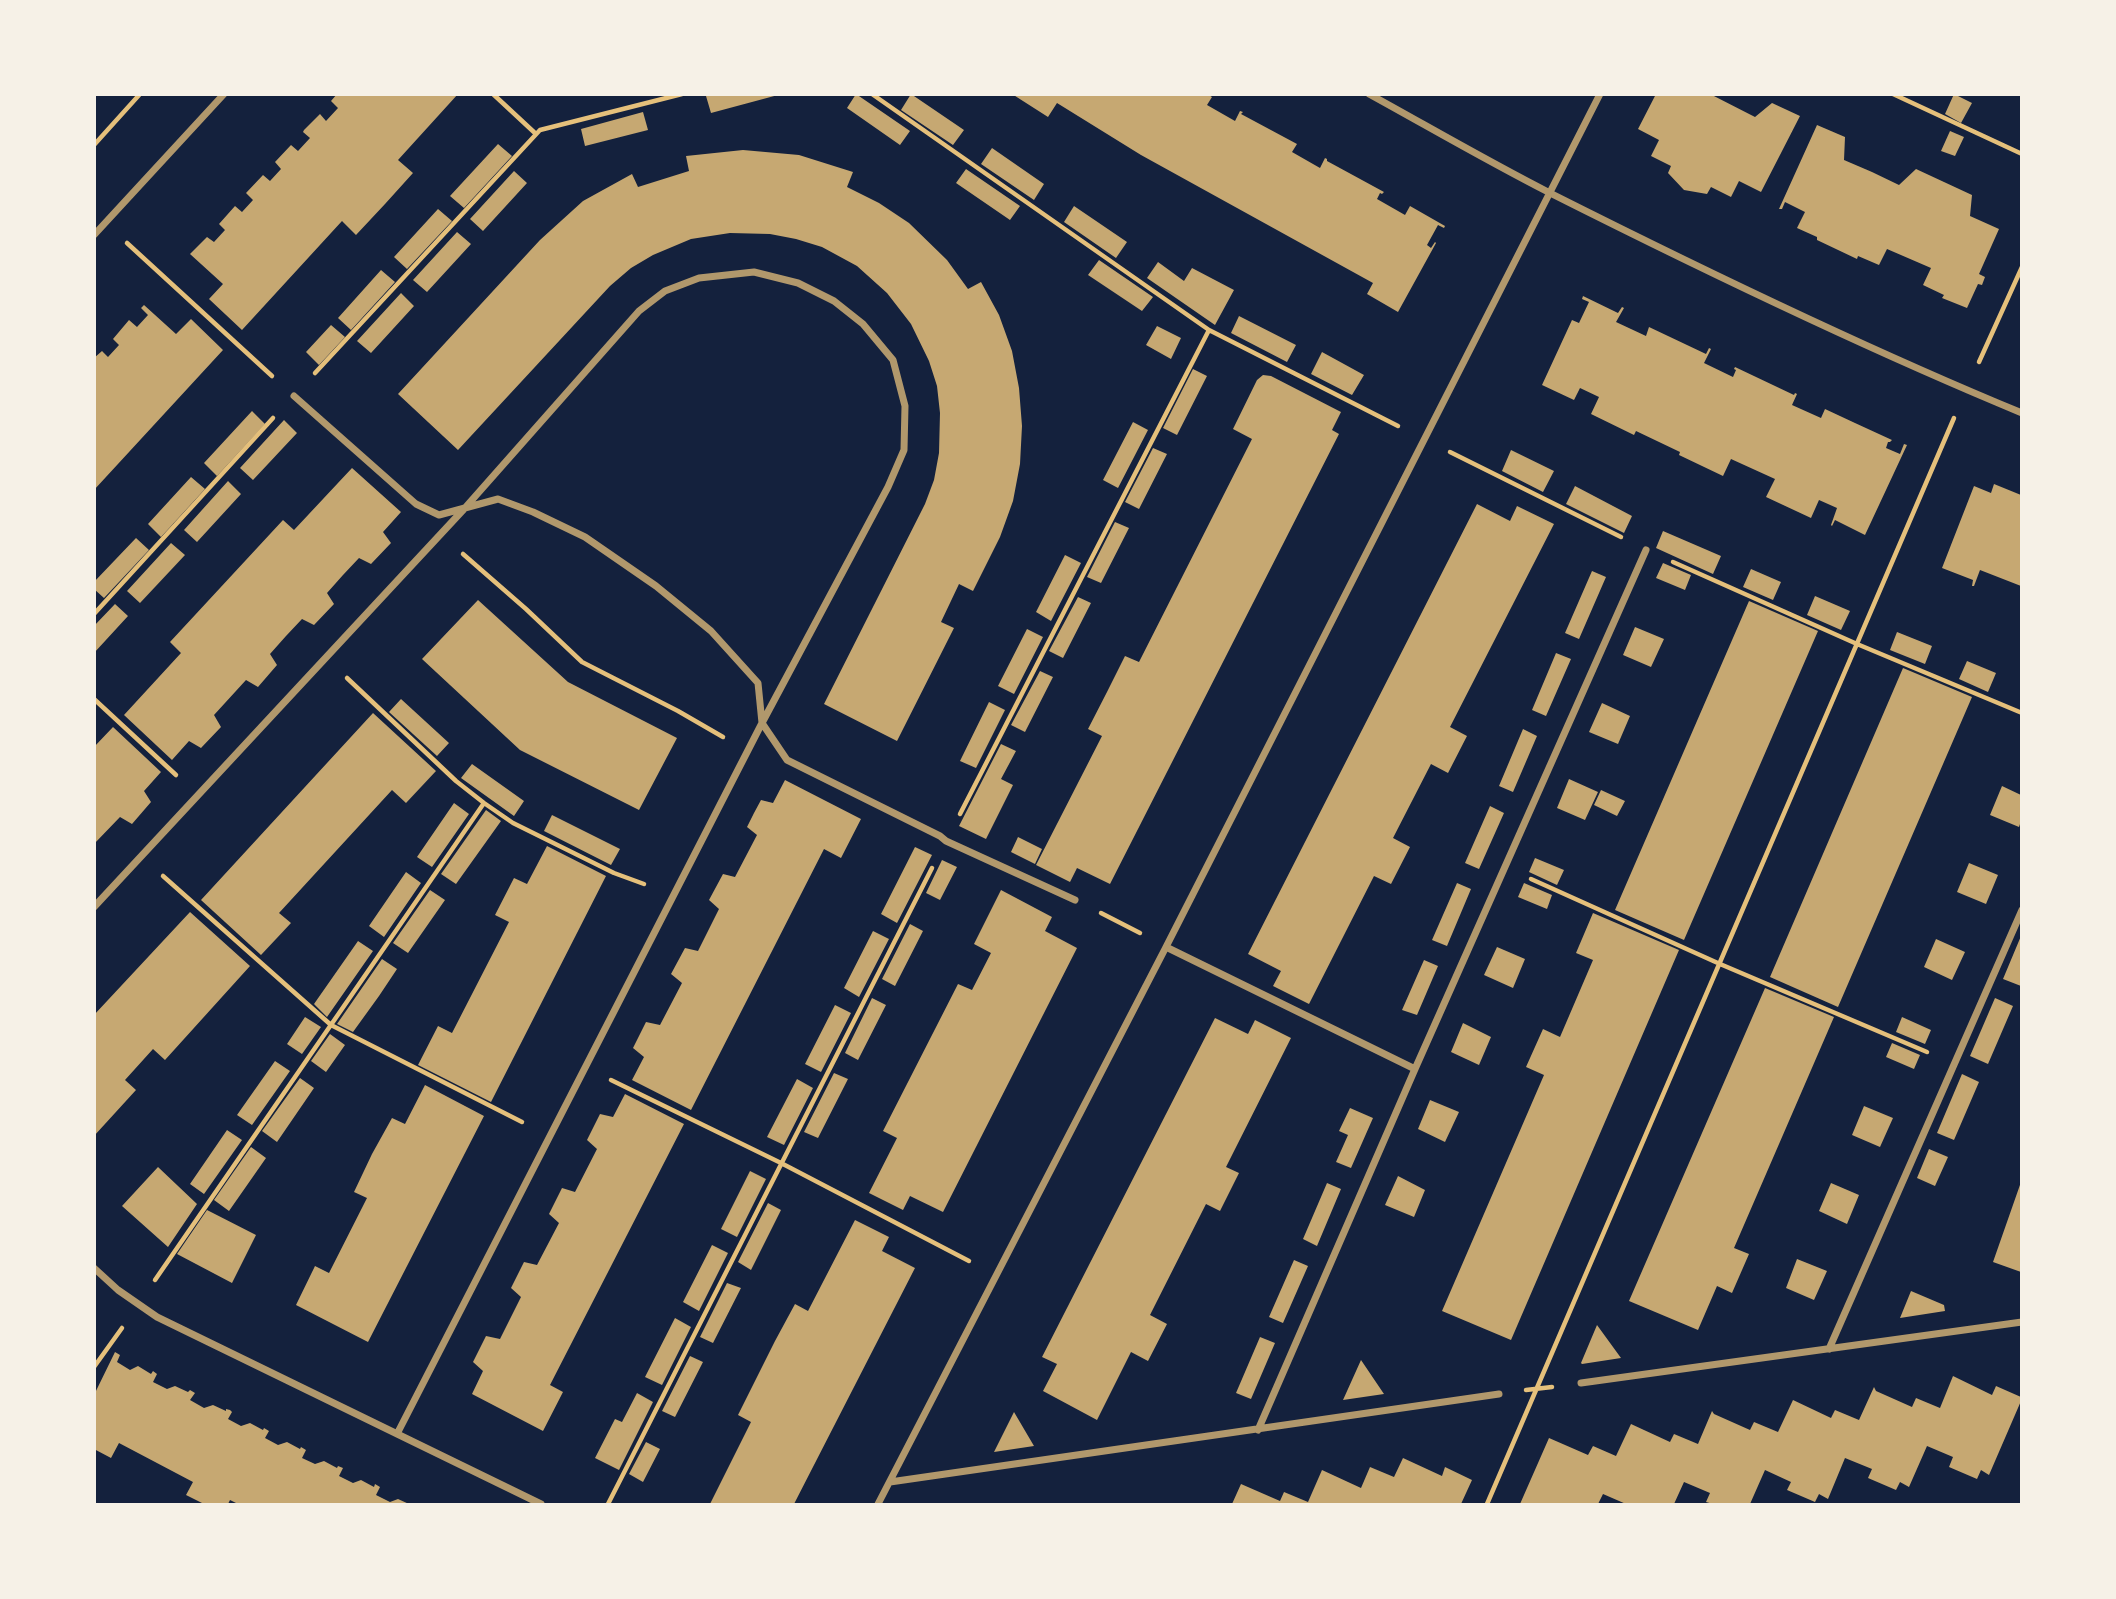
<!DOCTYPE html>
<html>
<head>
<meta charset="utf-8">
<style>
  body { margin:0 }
  #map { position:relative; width:2116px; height:1599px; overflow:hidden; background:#14213d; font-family:Overpass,sans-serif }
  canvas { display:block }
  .frame { position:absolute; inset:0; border:96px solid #f6f1e7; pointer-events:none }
</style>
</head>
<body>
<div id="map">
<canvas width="2116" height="1599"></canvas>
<div class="frame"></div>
</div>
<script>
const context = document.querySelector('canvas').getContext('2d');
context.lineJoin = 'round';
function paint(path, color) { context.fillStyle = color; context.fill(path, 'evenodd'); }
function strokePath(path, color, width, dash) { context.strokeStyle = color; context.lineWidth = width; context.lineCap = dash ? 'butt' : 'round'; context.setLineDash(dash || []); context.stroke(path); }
const building = new Path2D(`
  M337,94H458L398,160L413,173L385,204L356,235L342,221L242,330L209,299L223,284L190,254L207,237L214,242L225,230L219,224L235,206L242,212L253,200L246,193L263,175L270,181L281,169L275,162L291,145L298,151L310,138L303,132L304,130L320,114L326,121L338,108L331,101Z
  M711,94H778V95L711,113L706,96Z
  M856,94L910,131L900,145L847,108Z
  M911,94L964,130L953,145L901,110Z
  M1012,94H1207L1212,97L1207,105L1235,121L1240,111L1243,112L1241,114L1297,144L1292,152L1320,168L1325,158L1327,159V161L1384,192L1382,194L1380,193L1377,199L1405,215L1410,206L1445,226L1444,228L1438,225L1427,245L1431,248L1435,242L1436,243L1398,312L1367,294L1373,283L1141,155L1057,103L1048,117Z
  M1656,94H1710L1755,117L1772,103L1800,116L1761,192L1739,181L1731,197L1711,187L1707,194L1684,190L1668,173L1671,166L1651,156L1659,140L1638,129Z
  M1954,94L1972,103L1961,123L1945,114Z
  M643,112L648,130L585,146L581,129Z
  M1817,125L1845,137L1844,160L1872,172L1899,185L1916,169L1972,195L1970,216L1999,229L1979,274L1985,277L1982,285L1978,284L1967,308L1942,298L1944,295L1923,285L1931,268L1887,249L1879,265L1858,256L1857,259L1817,240V237L1797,228L1805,212L1785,202L1782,209H1779Z
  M1950,131L1964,137L1955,156L1941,151Z
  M498,144L512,156L464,208L450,196Z
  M992,148L1044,184L1034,200L981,164Z
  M743,150L799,155L853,172L847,187L879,203L909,223L947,260L968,289L981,282L999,315L1012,351L1019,388L1022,426L1020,464L1013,501L1000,537L973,591L959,584L941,622L954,628L897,741L824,704L925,504L934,480L939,453L940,413L937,386L929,361L911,324L887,293L857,266L822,247L796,239L770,234L730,233L691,239L653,255L631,268L610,286L458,450L398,394L540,240L583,201L632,174L638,187L689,171L686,156Z
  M966,169L1020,206L1010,220L956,183Z
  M514,171L527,183L483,231L470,219Z
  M1074,206L1127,242L1116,258L1064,222Z
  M438,209L452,221L407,269L394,257Z
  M457,232L471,244L427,292L413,280Z
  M1099,260L1153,297L1142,311L1088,275Z
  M1158,262L1184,281L1192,268L1234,290L1215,325L1147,278Z
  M381,270L395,282L351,330L338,318Z
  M401,293L414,306L371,353L357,341Z
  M1583,296L1618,313L1622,307L1624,308L1616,322L1646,336L1649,327L1706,354L1709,348L1711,349L1704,363L1733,377L1736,370L1734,369L1735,367L1794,395L1795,393L1797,394L1792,405L1821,418L1825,409L1855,423L1892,440L1890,442H1888L1886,448L1900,454L1904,444L1907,445L1865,535L1835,520L1832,526L1831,525L1837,508L1819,500L1811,518L1766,497L1775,479L1731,459L1723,476L1679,455L1680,452L1636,431L1634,435L1591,414L1599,397L1580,388L1574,400L1542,385L1572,320L1579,323L1589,302L1582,299Z
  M144,305L176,334L191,319L223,350L94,490V358L102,351L108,357L119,345L113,339L129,320L137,327L148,315L141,308Z
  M1239,316L1296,345L1287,362L1231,333Z
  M331,325L345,337L319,365L306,352Z
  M1157,326L1181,338L1171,359L1146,345Z
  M1322,352L1364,375L1352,395L1311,374Z
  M1193,369L1207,376L1177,435L1163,428Z
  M1263,375L1271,376L1341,412L1332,430L1339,434L1110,884L1077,868L1070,882L1036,865L1102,736L1088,729L1107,692L1125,656L1139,662L1252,439L1233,429L1257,380Z
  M252,411L265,424L217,476L204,463Z
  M284,420L297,433L253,480L240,468Z
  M1133,422L1148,430L1118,488L1103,480Z
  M1153,448L1167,454L1139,509L1125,502Z
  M1511,450L1554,471L1543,492L1502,471Z
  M352,468L401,512L383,532L391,543L371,564L359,558L343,575L327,593L334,604L314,625L302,619L286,636L270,654L277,665L258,687L246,680L214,715L221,727L201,748L189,741L172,760L124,715L181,653L170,642L283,520L294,530Z
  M191,477L205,489L161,537L148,524Z
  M228,481L241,494L197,542L184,530Z
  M1994,484L2021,495V586L1980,570L1974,586H1972L1973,580L1942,568L1974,486L1991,493Z
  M1575,486L1632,516L1624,533L1566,504Z
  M1477,504L1510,521L1517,506L1554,524L1450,727L1467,736L1448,773L1431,764L1393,838L1410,847L1391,884L1374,876L1309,1004L1273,986L1281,971L1248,954Z
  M1115,522L1129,528L1101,583L1087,577Z
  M1663,531L1721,556L1713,574L1656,548Z
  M136,538L149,550L104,598L94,589V582Z
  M171,543L185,555L140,603L127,591Z
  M1065,555L1081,563L1051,621L1036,612Z
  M1663,563L1691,575L1685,590L1656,578Z
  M1751,569L1781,582L1773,600L1743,587Z
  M1592,571L1606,577L1579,639L1565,633Z
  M1815,596L1850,611L1841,630L1807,615Z
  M1078,597L1091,603L1063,658L1049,651Z
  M478,600L568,682L677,738L639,810L520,750L422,659Z
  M1749,601L1818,631L1684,940L1615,910Z
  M115,604L128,616L94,653V626Z
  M1635,627L1664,639L1651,667L1623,655Z
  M1027,629L1043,637L1014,694L998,686Z
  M1897,632L1932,646L1925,664L1890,650Z
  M1556,653L1571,659L1546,716L1532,710Z
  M1967,661L1996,673L1988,692L1959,679Z
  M1903,668L1972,697L1838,1007L1770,977Z
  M1040,671L1053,677L1025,732L1011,725Z
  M401,699L449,743L437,756L389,712Z
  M989,702L1005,710L976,768L960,761Z
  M1602,703L1630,716L1618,744L1589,732Z
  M373,713L436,771L406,803L392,790L279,913L291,923L261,955L201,900Z
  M113,727L161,772L144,791L151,802L132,824L120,817L94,844V747Z
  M1523,729L1537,736L1513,792L1499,786Z
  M1001,744L1016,751L1001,779L1013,785L986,839L959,826Z
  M472,764L524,801L514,816L461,778Z
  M1569,779L1598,792L1585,820L1557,808Z
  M785,780L861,819L841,858L824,849L691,1110L632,1080L644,1057L633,1048L646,1022L660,1025L682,983L671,974L685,948L698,951L719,909L709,900L723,874L735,877L757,835L747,827L754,813L761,800L773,803Z
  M2002,786L2021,795V821L2019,827L1990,815Z
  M1601,790L1625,801L1617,816L1594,805Z
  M454,803L469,814L432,867L417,857Z
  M1490,806L1504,813L1479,869L1465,863Z
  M486,810L501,821L456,884L441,874Z
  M552,815L620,849L611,865L544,831Z
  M1018,837L1042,849L1035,864L1011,852Z
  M547,846L606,876L491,1102L418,1065L438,1026L452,1033L509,922L495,915L514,878L527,884Z
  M915,847L932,855L897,923L881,914Z
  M1535,858L1564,870L1557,885L1529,872Z
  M942,860L957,867L940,900L926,893Z
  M1969,863L1998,875L1986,904L1957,892Z
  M406,872L421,883L384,937L369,926Z
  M1457,883L1471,889L1447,946L1432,940Z
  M1524,883L1552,895L1547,909L1518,897Z
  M430,890L445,900L408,953L393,943Z
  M1001,890L1052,917L1045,931L1077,948L943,1212L910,1196L903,1210L869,1193L897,1138L883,1131L958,984L972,990L991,953L974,944Z
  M190,912L250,966L165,1060L153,1049L125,1080L136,1090L94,1136V1015Z
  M1593,913L1679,950L1511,1340L1442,1311L1544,1075L1526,1067L1543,1029L1560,1037L1593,960L1576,953Z
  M910,924L923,931L895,986L882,979Z
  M873,931L889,939L859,997L844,988Z
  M2021,936V986L2003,979Z
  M1936,939L1965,952L1952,980L1924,967Z
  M358,941L373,951L327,1017L314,1004Z
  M1497,947L1525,959L1513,988L1484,975Z
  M382,959L397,969L379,996L353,1032L337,1024Z
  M1424,960L1438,966L1417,1015L1402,1010Z
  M1765,988L1834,1017L1734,1248L1749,1254L1732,1293L1717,1286L1698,1330L1629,1301Z
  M872,998L886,1005L858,1060L845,1053Z
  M1995,998L2013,1006L1988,1064L1970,1056Z
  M835,1005L851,1013L821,1072L805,1064Z
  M305,1017L321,1027L302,1054L287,1044Z
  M1902,1017L1931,1030L1925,1044L1896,1032Z
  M1215,1018L1248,1034L1255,1020L1291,1038L1226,1167L1239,1173L1220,1211L1206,1204L1150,1315L1167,1324L1148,1361L1131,1352L1097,1420L1043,1391L1057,1364L1042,1357Z
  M1463,1023L1491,1037L1479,1065L1451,1052Z
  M330,1034L345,1045L326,1072L311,1061Z
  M1892,1043L1920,1055L1914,1069L1886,1057Z
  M275,1061L290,1071L252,1125L237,1115Z
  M834,1073L848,1079L818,1138L804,1132Z
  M1962,1074L1979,1082L1954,1140L1937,1133Z
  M300,1078L314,1088L277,1142L262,1131Z
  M797,1079L813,1088L784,1145L767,1137Z
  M425,1085L484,1116L368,1342L296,1305L315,1266L329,1273L367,1198L354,1192L372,1154L392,1118L405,1124Z
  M625,1094L684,1124L550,1385L563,1392L543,1431L472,1394L483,1371L473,1362L486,1336L500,1339L521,1297L511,1288L524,1262L537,1265L559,1223L549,1214L562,1188L575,1192L597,1149L587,1140L600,1114L613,1117Z
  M1430,1100L1459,1112L1445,1142L1418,1129Z
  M1864,1106L1893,1118L1880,1147L1852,1135Z
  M1350,1108L1373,1118L1351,1168L1336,1162L1348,1135L1339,1131Z
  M227,1130L242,1140L204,1194L190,1184Z
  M251,1147L266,1158L229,1211L214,1200Z
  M1929,1149L1948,1157L1935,1186L1917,1178Z
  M158,1167L197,1204L168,1247L122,1206Z
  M750,1171L766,1179L737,1237L721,1229Z
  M1398,1176L1425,1190L1414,1217L1385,1205Z
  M2021,1182V1272L1993,1262Z
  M1327,1183L1341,1189L1317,1246L1303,1239Z
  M1831,1183L1859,1195L1847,1224L1819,1211Z
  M768,1203L781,1210L751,1270L738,1262Z
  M207,1210L256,1235L232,1283L177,1254Z
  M855,1220L889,1237L882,1251L915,1268L794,1504H710L751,1422L738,1415L775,1341L795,1304L808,1311Z
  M712,1245L728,1253L699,1311L683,1302Z
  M1797,1259L1827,1271L1814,1300L1786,1288Z
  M1294,1260L1308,1266L1283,1323L1269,1317Z
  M727,1283L741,1288L713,1343L700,1337Z
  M1911,1291L1944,1305L1945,1311L1900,1318Z
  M675,1318L691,1327L662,1385L645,1377Z
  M1597,1325L1621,1358L1582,1364L1581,1363Z
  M1260,1337L1275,1343L1251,1399L1236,1393Z
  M115,1352L120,1355L117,1362L130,1370L138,1366L151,1374L153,1371L157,1374L153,1382L167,1389L175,1386L188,1392L190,1390L195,1393L190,1400L204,1408L213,1405L226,1411V1409L230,1410L232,1412L228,1419L241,1426L250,1423L263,1430L264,1428L269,1431L265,1438L278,1445L287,1442L300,1449L301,1447L306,1450L302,1458L315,1464L324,1461L337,1468L338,1466L343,1468L339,1476L353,1483L361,1480L374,1487L375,1484L380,1487L376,1495L390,1502L398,1499L409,1504H238L230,1500L228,1504H204L186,1495L193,1482L119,1443L111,1458L94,1449V1395Z
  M690,1356L703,1362L675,1417L662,1411Z
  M1361,1360L1384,1394L1343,1400Z
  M1953,1376L1992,1395L1996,1386L2021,1397V1401L1989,1475L1981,1470L1977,1479L1949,1467L1953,1457L1927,1446L1909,1487L1900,1482L1896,1490L1868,1478L1872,1469L1845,1458L1828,1499L1819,1494L1815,1502L1787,1490L1791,1482L1765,1470L1750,1504H1713L1706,1502L1710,1493L1684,1482L1674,1504H1626L1603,1494L1598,1504H1520L1549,1438L1588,1455L1593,1446L1616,1456L1631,1424L1670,1442L1674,1434L1698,1444L1712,1411L1714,1414L1750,1430L1754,1422L1778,1432L1793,1400L1831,1418L1835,1410L1859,1420L1874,1387L1876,1391L1912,1407L1916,1398L1940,1408Z
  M637,1393L653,1402L619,1470L595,1458L615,1419L622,1422Z
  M1014,1412L1034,1446L994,1452Z
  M646,1442L660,1449L643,1482L629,1474Z
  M1403,1458L1442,1476L1445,1467L1472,1480L1461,1504H1232L1241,1484L1280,1501L1284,1492L1308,1502L1322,1470L1361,1488L1370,1467L1394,1477Z`);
const path = new Path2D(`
  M493,94L536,134
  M872,94L1209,330L960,814
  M1893,94L2022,154
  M94,145L140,94
  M127,243L272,376
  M1209,330L1398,426
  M1979,362L2022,267
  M315,373L540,130L682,94
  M1450,452L1621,537
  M463,554L526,609L582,662L678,711L723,737
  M1673,562L1857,644L2022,713
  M94,614L273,418
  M347,678L456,781L484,803L513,823L614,873L644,884
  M94,699L176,775
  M163,876L331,1025L522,1122
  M1531,879L1720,964L1927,1052
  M1101,913L1140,933
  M611,1080L781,1163L969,1261
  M155,1280L484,803
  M94,1367L122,1328
  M1526,1390L1552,1387
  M608,1504L932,868
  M1487,1504L1954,418`);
const minor = new Path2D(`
  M1369,94C1429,127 1489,162 1550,193C1705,271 1862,347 2022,413
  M94,235L224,94
  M294,396L416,504L439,515L498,499L533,512L585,537L656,586L711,631L758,683L762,723L787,760L940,836L946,841L1075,900
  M94,907L464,509L639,311L665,291L699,278L754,272L798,283L834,301L863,324L893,360L905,406L904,450L888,487L762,723L397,1434
  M1166,947L1415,1069
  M94,1268L118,1290L157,1317L541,1504
  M1829,1349L2022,910
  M1581,1383L2022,1322
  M1258,1430L1415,1069L1646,550
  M890,1482L1499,1394
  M878,1504L1166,947L1600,94`);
paint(building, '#c6a872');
strokePath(path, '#e5c07b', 4.5);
strokePath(minor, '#b1986c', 7);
</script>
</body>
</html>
